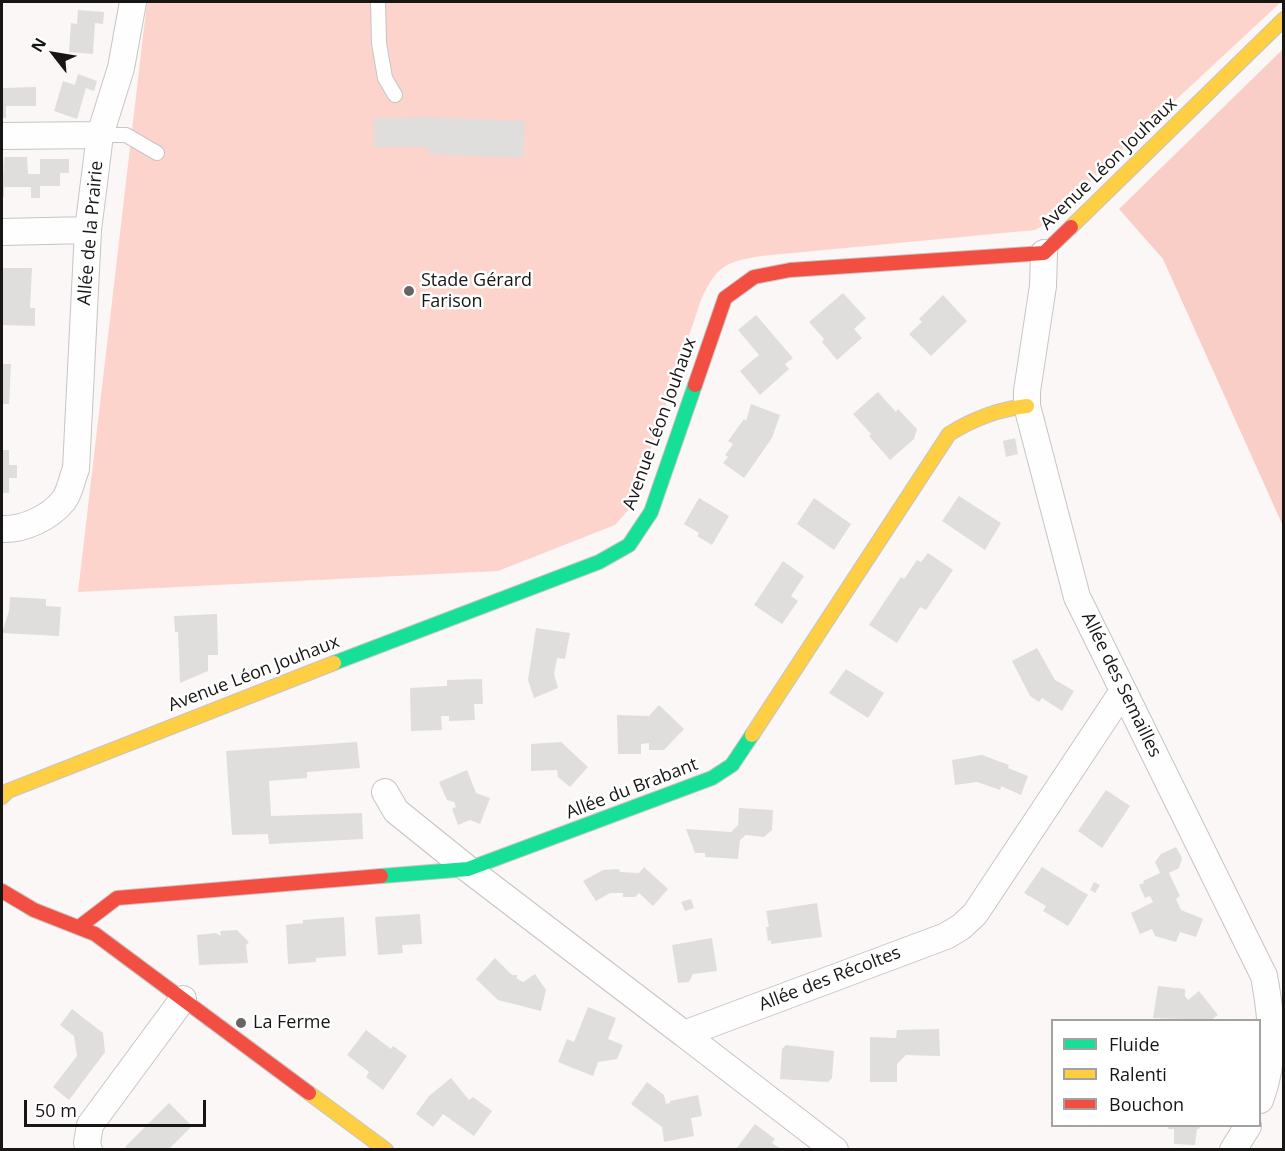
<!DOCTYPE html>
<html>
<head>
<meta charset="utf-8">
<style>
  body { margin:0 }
  #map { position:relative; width:1285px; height:1151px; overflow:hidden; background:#fbf7f7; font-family:"Open Sans",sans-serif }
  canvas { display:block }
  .frame { position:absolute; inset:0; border:3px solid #181615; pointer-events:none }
  .legend { position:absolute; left:1051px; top:1019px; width:210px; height:108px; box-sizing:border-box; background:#fff; border:2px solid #a3a2a1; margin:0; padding:8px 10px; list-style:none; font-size:18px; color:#181615 }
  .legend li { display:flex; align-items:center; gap:12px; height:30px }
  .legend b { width:30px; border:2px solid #a3a2a1 }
  .north { position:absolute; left:24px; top:24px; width:60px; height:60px; -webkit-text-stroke:4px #fff; paint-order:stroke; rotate:301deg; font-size:16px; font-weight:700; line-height:24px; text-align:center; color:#181615 }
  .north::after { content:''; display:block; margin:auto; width:21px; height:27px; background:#181615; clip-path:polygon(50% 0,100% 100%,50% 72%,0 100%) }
  .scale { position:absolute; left:24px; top:1100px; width:182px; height:27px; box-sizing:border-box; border:3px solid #181615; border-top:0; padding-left:8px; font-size:18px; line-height:21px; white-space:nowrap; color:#181615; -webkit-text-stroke:4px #fff; paint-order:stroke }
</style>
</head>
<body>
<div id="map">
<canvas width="1285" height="1151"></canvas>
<div class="frame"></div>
<ul class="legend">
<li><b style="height:8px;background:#16e098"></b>Fluide</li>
<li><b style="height:8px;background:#ffcf43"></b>Ralenti</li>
<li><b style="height:8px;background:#f24e42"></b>Bouchon</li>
</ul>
<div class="north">N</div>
<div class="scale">50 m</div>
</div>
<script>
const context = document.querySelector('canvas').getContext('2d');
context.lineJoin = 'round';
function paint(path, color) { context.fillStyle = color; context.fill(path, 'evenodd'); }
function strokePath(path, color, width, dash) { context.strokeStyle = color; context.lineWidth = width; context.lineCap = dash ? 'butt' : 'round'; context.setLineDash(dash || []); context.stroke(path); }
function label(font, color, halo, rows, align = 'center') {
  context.font = font + ' "Open Sans",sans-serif'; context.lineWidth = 5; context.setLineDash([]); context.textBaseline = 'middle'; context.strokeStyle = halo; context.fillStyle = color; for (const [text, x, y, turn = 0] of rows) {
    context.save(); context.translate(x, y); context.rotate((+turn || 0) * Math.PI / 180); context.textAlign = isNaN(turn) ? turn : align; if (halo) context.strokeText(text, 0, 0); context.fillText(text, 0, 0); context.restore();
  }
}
const green = new Path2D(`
  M147,2H1281L1108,163L1053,220L1035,230L761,256C726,262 717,265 701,300L632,506L615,525L498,571L78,592Z`);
const forest = new Path2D(`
  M1283,49V526L1163,259L1119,209Z`);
const building = new Path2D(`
  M78,10L104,12L103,24L95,23L93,54L69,52L71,23L77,24Z
  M78,74L97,81L94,91L86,88L77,119L54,111L63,81L75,85Z
  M36,87V106H6V118H2V88Z
  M430,117L525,121L523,158L428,154L429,147H374V118Z
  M4,157H27L28,174H40V159H69V173H60V186H40V198H31V187H4V197H2Z
  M2,268H32L30,308H35V326L2,325Z
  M843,293L866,318L854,329L862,338L837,360L822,342L824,339L809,322Z
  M943,295L967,321L931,356L909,334L922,322L919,319Z
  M756,315L793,358L785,364L789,369L760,395L740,371L759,355L738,330Z
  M2,364H11L9,404H2Z
  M878,392L896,412L898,409L917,429L914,439L890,460L869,436L871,434L853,414Z
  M751,404L780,415L772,438L744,478L723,463L728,457L725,455L733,444L728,441L744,419L746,421Z
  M1015,438L1018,454L1006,457L1003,441Z
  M2,450H9V465H17V478H9V493H2Z
  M959,496L1001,523L985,550L942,521Z
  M699,498L729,516L712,545L697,536L699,533L684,524Z
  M814,498L851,524L834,550L797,524Z
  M928,553L953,570L926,610L920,607L897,643L869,625L901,577L904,579L917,560L921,562Z
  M783,561L804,576L791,596L798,601L782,624L754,605Z
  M10,597L46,599V606L61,607L59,636L2,633L9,611Z
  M217,614L218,655H208V671L180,683L178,632H175L174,616Z
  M536,628L570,633L565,659L557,658L554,674L558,688L534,698L528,680Z
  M1037,648L1055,680L1074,691L1062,711L1042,698L1039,702L1030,696L1012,661Z
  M846,669L884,693L868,718L829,693Z
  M482,679L483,704H474L475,720L449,721V716H441L442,730L411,731L410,688L447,686V680Z
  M659,705L684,729L664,750H649V743L641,744V754H618L617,715L649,716Z
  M357,742L360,768L307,772V778L269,781L271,816L362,813L363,839L269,844L268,834L232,835L226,751Z
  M561,742L588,767L570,787L558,777L557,770L531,771V744Z
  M982,755L1009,765L1008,768L1028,776L1021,795L1001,786L1000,790L977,782L955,785L952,760Z
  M467,770L476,793L490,798L480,824L470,820L458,825L452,809L456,807L454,802L447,800L439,782Z
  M1106,790L1130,806L1102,848L1078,831Z
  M739,808L773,810L772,830L764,837L746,835L740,840L738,859L705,857V853H695L686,829L731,832L738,825Z
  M1176,847L1182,858L1179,868L1169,873L1180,896L1176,899L1181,910L1203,919L1196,937L1180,932L1176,942L1155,936L1152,929L1140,934L1131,913L1153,902L1150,896L1145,898L1139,885L1144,883L1143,881L1160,873L1155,862L1161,854Z
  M644,867L668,889L653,906L639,893L635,897H623V893H610L596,901L583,881L603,870L619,869L620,872L639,873Z
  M1042,867L1088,895L1068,926L1043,911L1046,906L1024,893Z
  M1094,882L1100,885L1095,893L1090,890Z
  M691,899L694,908L685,911L681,902Z
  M817,903L822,937L771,944V940L768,941L766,927H769L766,911Z
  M420,914L422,944L402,945L403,953L378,955L375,917Z
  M344,917L346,956L316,958V962L288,964L286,925L303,923V920Z
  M237,930L249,942L246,945L248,963L199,965L197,935L216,933L221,936L220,931Z
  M712,938L717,971L693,974L689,982L678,983L672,945Z
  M495,958L512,975H518L516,978L523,982L535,974L546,990L541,1011L498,1000L476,979Z
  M1158,986L1185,989V996L1188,1000L1199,991L1218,1015L1211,1020L1153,1018Z
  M588,1007L616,1018L608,1039L623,1045L617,1059L598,1062L593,1076L558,1062L567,1039L574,1042Z
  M72,1009L103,1033L105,1052L69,1100L53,1087L77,1056L74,1036L60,1025Z
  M939,1029L940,1056L906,1055L897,1064V1082H870V1037L896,1038L897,1030Z
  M366,1030L391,1049L393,1046L407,1056L383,1090L366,1077L369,1072L347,1055Z
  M786,1045L834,1051L832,1078L828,1082L780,1079L782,1049Z
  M451,1078L469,1100L473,1097L492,1111L474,1136L443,1114L433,1127L416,1114L429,1096Z
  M647,1082L664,1095L666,1104L670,1103V1101L698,1095L702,1116L691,1118L694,1136L664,1142L662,1127L631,1104Z
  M169,1103L192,1126L170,1148L172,1149H127L125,1147Z
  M755,1124L775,1139L772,1143L781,1149H736Z
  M1168,1126H1200L1199,1129H1197L1195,1145L1174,1144V1129H1168Z`);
const lane = new Path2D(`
  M378,2L379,43L385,78L395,95
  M100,135H126L157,153`);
const street = new Path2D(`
  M2,136L100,135
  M2,232L88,230
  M1044,253L1043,286L1027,391V406L1077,597L1264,976C1272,1019 1276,1058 1260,1100
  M2,529C23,530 50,518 64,500C70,492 72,478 76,469L88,230L100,135L121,68L133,2
  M385,792L396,811L468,869L684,1034L946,936L961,927L975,914L1123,691
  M684,1034L835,1150
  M89,1150L87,1143L90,1125L183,999
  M1233,1150L1248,1126`);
const fast = new Path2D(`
  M334,663L599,562L629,545L651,512L695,385
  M381,876L468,869L712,778L732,765L752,735`);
const slow = new Path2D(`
  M1071,227L1284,19
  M752,735L949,434C973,419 998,409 1027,406
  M2,797L8,791L334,663
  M309,1093L386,1150`);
const jam = new Path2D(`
  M695,385L725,298L754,277L790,270L1044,253L1071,227
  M2,891L34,910L95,934L309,1093
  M79,927L117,898L381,876`);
const markers = [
  [409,291,6,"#676564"],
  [241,1023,6,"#676564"]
];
const streetNames = [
  ["Avenue Léon Jouhaux",1109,164,-44],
  ["Allée de la Prairie",91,233,-85],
  ["Avenue Léon Jouhaux",660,424,-70],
  ["Avenue Léon Jouhaux",254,674,-21],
  ["Allée des Semailles",1121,685,64],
  ["Allée du Brabant",632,789,-21],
  ["Allée des Récoltes",830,979,-21]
];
const poiNames = [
  ["Stade Gérard",421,281],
  ["Farison",421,302],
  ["La Ferme",253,1023]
];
paint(green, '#fdd4cc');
paint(forest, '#f9cec6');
paint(building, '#e0dddd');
strokePath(lane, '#c7c4c4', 16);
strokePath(street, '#c7c4c4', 28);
strokePath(fast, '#c7c4c4', 16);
strokePath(slow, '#c7c4c4', 16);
strokePath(jam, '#c7c4c4', 16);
strokePath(lane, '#fefefe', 14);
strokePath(street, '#fefefe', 26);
strokePath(fast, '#16e098', 14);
strokePath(slow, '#ffcf43', 14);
strokePath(jam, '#f24e42', 14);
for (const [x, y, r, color] of markers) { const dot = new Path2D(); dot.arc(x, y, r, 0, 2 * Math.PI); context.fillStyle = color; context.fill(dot); strokePath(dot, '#fff', 2); }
label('18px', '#181615', '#fff', streetNames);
label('18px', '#181615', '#fff', poiNames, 'left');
</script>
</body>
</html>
